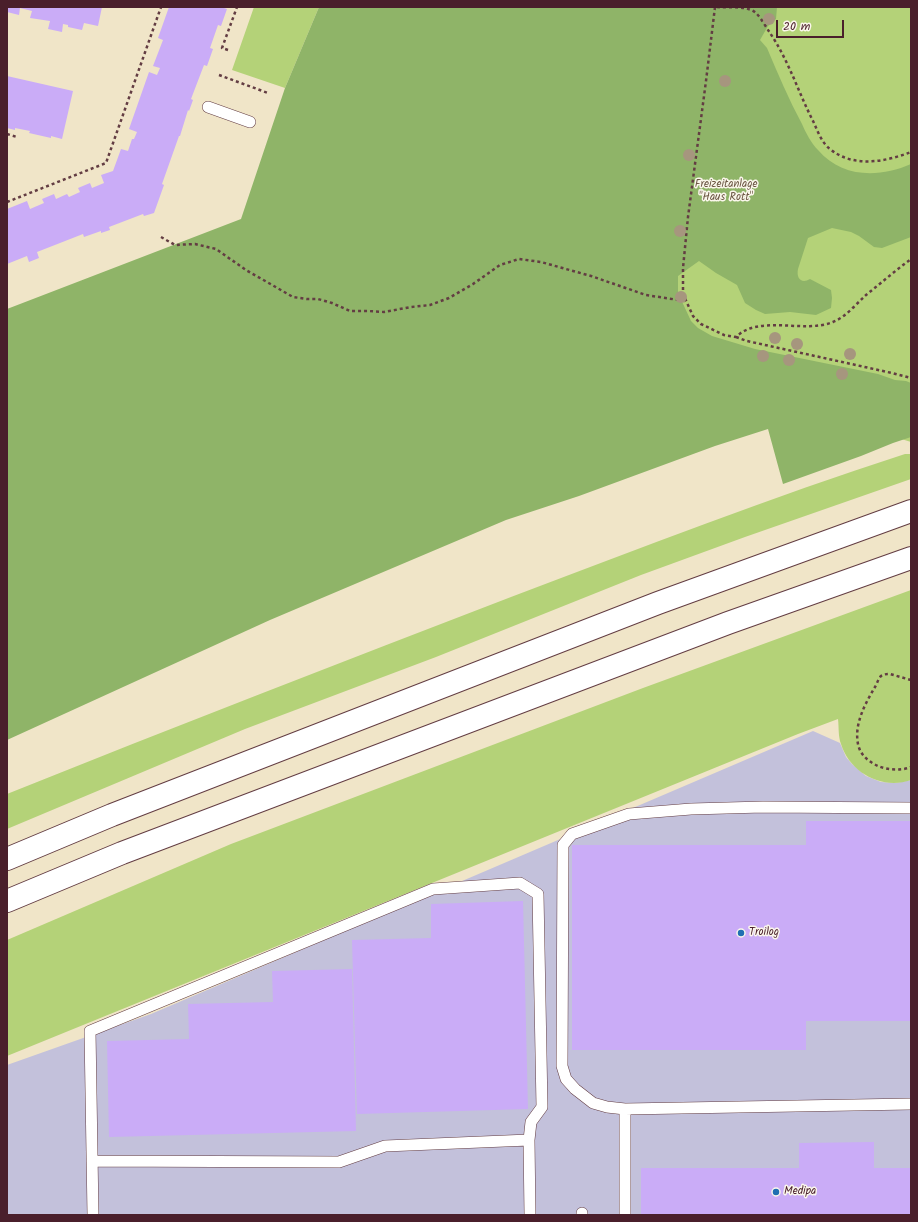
<!DOCTYPE html>
<html>
<head>
<meta charset="utf-8">
<style>
  body { margin:0 }
  #map { position:relative; width:918px; height:1222px; overflow:hidden; background:#f0e5c8; font-family:Kalam,sans-serif }
  canvas { display:block }
  .frame { position:absolute; inset:0; border:8px solid #4a1f2b; pointer-events:none }
  .scale { position:absolute; left:776px; top:20px; width:68px; height:18px; box-sizing:border-box; border:2px solid #4a1f2b; border-top:0; padding-left:5px; font-size:12px; line-height:14px; white-space:nowrap; color:#4a1f2b; -webkit-text-stroke:3px #fbf7ec; paint-order:stroke }
</style>
</head>
<body>
<div id="map">
<canvas width="918" height="1222"></canvas>
<div class="frame"></div>
<div class="scale">20 m</div>
</div>
<script>
const context = document.querySelector('canvas').getContext('2d');
context.lineJoin = 'round';
function paint(path, color) { context.fillStyle = color; context.fill(path, 'evenodd'); }
function strokePath(path, color, width, dash) { context.strokeStyle = color; context.lineWidth = width; context.lineCap = dash ? 'butt' : 'round'; context.setLineDash(dash || []); context.stroke(path); }
function label(font, color, halo, rows, align = 'center') {
  context.font = font + ' Kalam,sans-serif'; context.lineWidth = 3; context.setLineDash([]); context.textBaseline = 'middle'; context.strokeStyle = halo; context.fillStyle = color; for (const [text, x, y, turn = 0] of rows) {
    context.save(); context.translate(x, y); context.rotate((+turn || 0) * Math.PI / 180); context.textAlign = isNaN(turn) ? turn : align; if (halo) context.strokeText(text, 0, 0); context.fillText(text, 0, 0); context.restore();
  }
}
const industrial = new Path2D(`
  M813,731L840,743L846,757L852,764L866,776L881,782L896,783L911,780V1215H7V1065L151,1014Z`);
const green = new Path2D(`
  M254,7H319L285,88L232,70Z
  M426,7H911V442L641,358Z
  M905,454H911V479L745,537L641,575L436,657L245,729L7,829V794C174,727 342,662 511,597C641,548 772,497 905,454Z
  M911,590V780C882,790 850,773 841,744C838,736 839,727 838,719L798,734L7,1056V940L231,844L643,688Z`);
const forest = new Path2D(`
  M319,7H777L776,19L768,26L760,40L767,48C778,74 789,100 802,124C806,133 811,143 818,150C842,178 879,178 911,164V237L882,248L874,247L859,236L851,232L832,228L808,238L798,269C796,279 802,284 810,279L831,290L832,298L831,308L816,315L790,312L765,314L756,310L745,303L737,285L716,273L699,261L678,276V293L691,321L698,328L712,336L755,349L878,374L895,380L906,381L911,383V437L893,443L861,456L783,484L768,429L715,446L579,496L506,520L270,620L7,740V309L241,219L285,88Z`);
const building = new Path2D(`
  M7,7H102L98,26L84,23L82,30L68,27V25L63,24L62,32L48,29L50,21L30,18L32,11L20,8L19,15L7,12Z
  M169,7H224V8L227,9L221,26L218,25L210,48L213,49L207,66L204,65L191,99L193,100L189,111L188,110L180,136H179L162,184L164,185L154,213L144,216L143,214L109,227L110,230L101,233V231L84,237L83,234L37,252L39,258L29,262L27,256L7,264V209L27,201L30,209L44,203L42,199L54,194L56,199L67,194L69,197L80,192L78,188L90,183L92,188L104,183L101,175L113,171L121,149L128,151L132,139H134L137,132L129,129L149,72L157,75L160,68L153,66L163,40L158,38Z
  M7,76L73,91L62,139L51,136V138L29,133L30,131L15,128V130L7,128Z
  M806,821H911V1021H806V1050H572V845H806Z
  M523,901L528,1109L357,1114L352,940L431,938V904Z
  M352,969L356,1131L109,1137L107,1041L189,1039L188,1004L273,1002L272,971Z
  M874,1142V1168H911V1215H641V1168H799V1143Z`);
const path = new Path2D(`
  M715,7L706,81L688,217L683,268V294L693,316L701,324L724,335L736,337C759,314 804,334 833,322C846,317 856,304 866,295C881,283 896,270 911,259
  M717,7C729,8 747,5 756,13C761,18 766,27 770,33C789,61 799,94 814,123C818,132 822,143 830,149C853,168 885,162 911,152
  M228,50L222,48L237,7
  M219,75L268,93
  M7,134L17,137
  M7,202L106,163L161,7
  M161,237L175,245L195,244L216,249L246,270L293,297L307,299H318L332,303L350,311H368L384,312L411,307L430,305L449,298L473,284L500,265L519,259L541,262L591,276L646,295L685,301
  M736,337L747,341L892,373L911,378
  M911,680L890,674C887,674 884,674 881,676C878,679 877,684 875,687C865,704 854,724 858,744C860,755 869,762 878,766C888,770 901,771 911,767`);
const lane = new Path2D(`
  M208,107L250,122
  M625,1109L607,1107L593,1103L575,1089L566,1079L562,1066L563,845L572,834L629,814L691,809L763,807L911,808
  M92,1161L339,1162L385,1146L529,1140L530,1215
  M582,1213V1215
  M93,1215L90,1031L433,889L520,883L538,894L542,1107L531,1122L529,1140
  M625,1215V1109L911,1104`);
const highway = new Path2D(`
  M7,859L112,815L658,603L911,511
  M7,901L122,853L728,623L911,558`);
const trees = [
  [769,19],
  [725,81],
  [689,155],
  [680,231],
  [681,297],
  [775,338],
  [797,344],
  [850,354],
  [763,356],
  [789,360],
  [842,374]
];
const markers = [
  [741,933,4,"#1f6fb2"],
  [776,1192,4,"#1f6fb2"]
];
const parkNames = [
  ["Freizeitanlage",726,185],
  ["\"Haus Rott\"",726,198]
];
const poiNames = [
  ["Troilog",749,933],
  ["Medipa",784,1192]
];
paint(industrial, '#c3c1db');
paint(green, '#b4d278');
paint(forest, '#8fb468');
paint(building, '#caacf7');
strokePath(lane, '#633d43', 12);
strokePath(highway, '#633d43', 24);
strokePath(path, '#633d43', 2.5, [3, 3]);
strokePath(lane, '#fff', 11);
strokePath(highway, '#fff', 22);
context.fillStyle = '#a6967e';
for (const [x, y] of trees) { context.beginPath(); context.arc(x, y, 6, 0, 2 * Math.PI); context.fill(); }
for (const [x, y, r, color] of markers) { const dot = new Path2D(); dot.arc(x, y, r, 0, 2 * Math.PI); context.fillStyle = color; context.fill(dot); strokePath(dot, '#fbf7ec', 1.5); }
label('11px', '#6a5542', '#fbf7ec', parkNames);
label('11px', '#4a1f2b', '#fbf7ec', poiNames, 'left');
</script>
</body>
</html>
